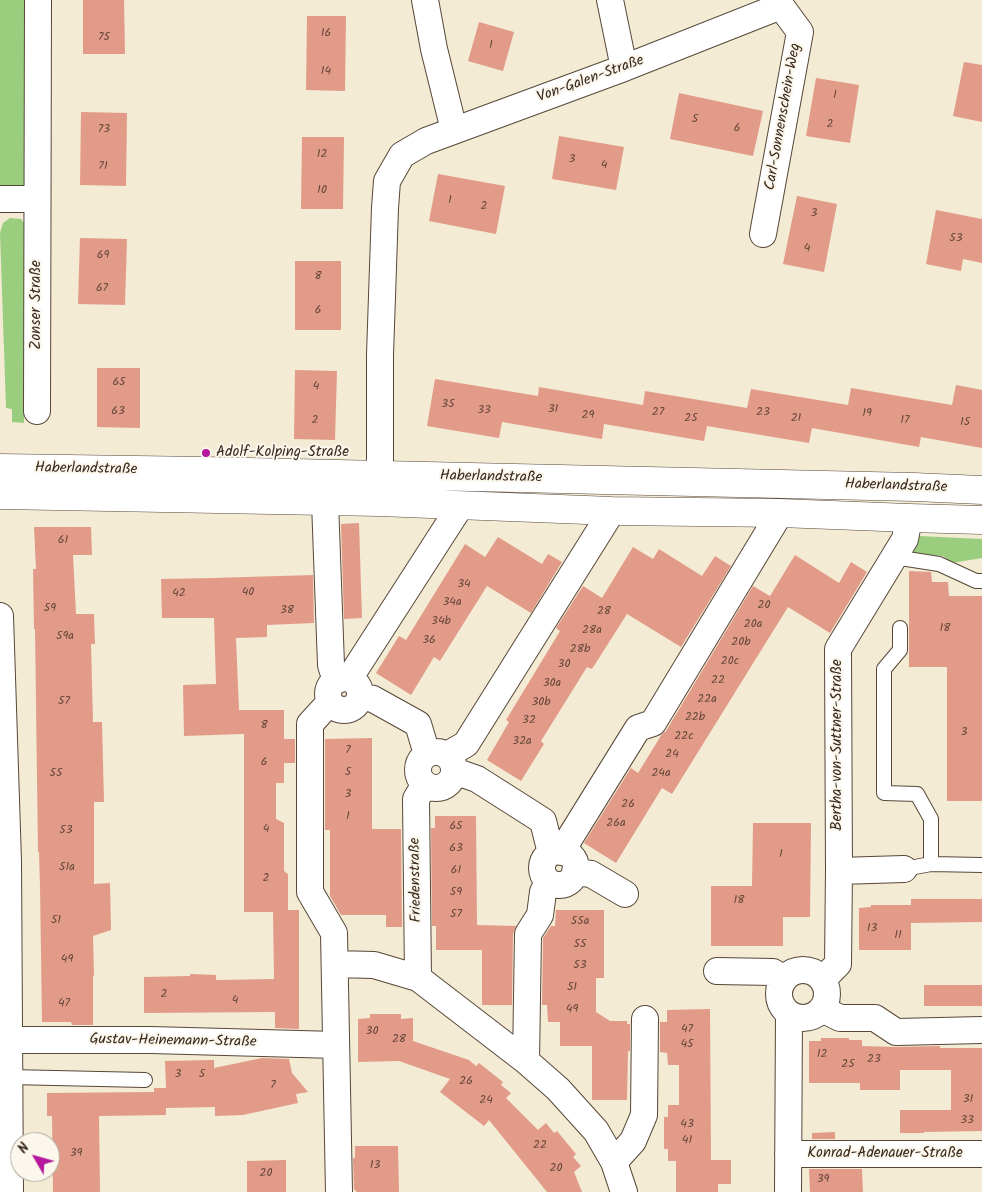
<!DOCTYPE html>
<html>
<head>
<meta charset="utf-8">
<style>
  body { margin:0 }
  #map { position:relative; width:982px; height:1192px; overflow:hidden; background:#f3ebd4; font-family:Kalam,sans-serif }
  canvas { display:block }
  .north { position:absolute; left:10px; top:1132px; width:50px; height:50px; box-sizing:border-box; background:#fbf7ec; border:1px solid #aea59a; border-radius:50%; rotate:308deg; font-size:14px; font-weight:700; line-height:20px; text-align:center; color:#3b2a1e }
  .north::after { content:''; display:block; margin:auto; width:18px; height:22px; background:#b5179e; clip-path:polygon(50% 0,100% 100%,50% 72%,0 100%) }
</style>
</head>
<body>
<div id="map">
<canvas width="982" height="1192"></canvas>
<div class="north">N</div>
</div>
<script>
const context = document.querySelector('canvas').getContext('2d');
context.lineJoin = 'round';
function paint(path, color) { context.fillStyle = color; context.fill(path, 'evenodd'); }
function strokePath(path, color, width, dash) { context.strokeStyle = color; context.lineWidth = width; context.lineCap = dash ? 'butt' : 'round'; context.setLineDash(dash || []); context.stroke(path); }
function label(font, color, halo, rows, align = 'center') {
  context.font = font + ' Kalam,sans-serif'; context.lineWidth = 4; context.setLineDash([]); context.textBaseline = 'middle'; context.strokeStyle = halo; context.fillStyle = color; for (const [text, x, y, turn = 0] of rows) {
    context.save(); context.translate(x, y); context.rotate((+turn || 0) * Math.PI / 180); context.textAlign = isNaN(turn) ? turn : align; if (halo) context.strokeText(text, 0, 0); context.fillText(text, 0, 0); context.restore();
  }
}
const green = new Path2D(`
  M0,0H29L27,184L18,191L3,192L0,186Z
  M10,218L21,219L27,226L24,423L12,422V409L6,408L0,233L3,223Z
  M919,536L982,539V558L952,563L943,556L913,554Z`);
const building = new Path2D(`
  M83,0H124L125,54H83Z
  M307,16H346L345,91L306,90Z
  M479,22L514,32L503,71L468,61Z
  M964,62L982,65V122L953,116Z
  M816,78L859,85L850,143L806,136Z
  M679,93L763,111L753,156L670,139Z
  M81,112L127,113L126,186L80,185Z
  M559,136L624,147L616,190L552,179Z
  M302,137H344L343,209H301Z
  M438,174L505,186L496,234L429,221Z
  M797,196L837,204L824,272L783,264Z
  M936,210L982,219V263L963,259L961,271L926,264Z
  M80,238L127,239L125,305L78,304Z
  M295,261H341V330H295Z
  M97,368H140V428L97,427Z
  M295,370L337,371L335,440L294,439Z
  M435,379L538,396L539,387L643,405L645,391L747,408L751,389L848,405L851,388L952,405L956,385L982,390V448L921,437L919,447L812,428L809,443L707,426L704,441L604,424L602,439L502,422L499,438L427,426Z
  M359,523L362,618L344,619L341,524Z
  M34,527H91L92,555H73L76,614H94L95,644H91L93,722H102L104,802H94V884L110,883L111,930L93,936L94,976H93V1025H72L71,1022H42L40,886L39,852H38L35,629H34L33,569H36Z
  M498,537L542,564L548,554L562,562L531,613L487,586L440,661L434,657L411,695L376,673L399,636L406,640L465,544L485,557Z
  M633,547L653,559L659,549L702,576L715,556L731,566L681,647L627,614L592,669L587,667L541,741L544,744L521,781L487,760L509,722L506,720L560,631L556,628L583,586L602,598Z
  M795,555L839,583L851,562L867,572L830,633L788,607L672,794L662,788L616,863L584,843L631,768L638,773L662,734L666,731L753,586L770,596Z
  M909,571L931,572L932,582H948L949,596H982V801H947V667H909Z
  M313,575L314,623L267,625V637L236,638L239,710H284V739H295V763H284V783H276V819L284,823V871L288,874V910H299V1029L275,1028V1012L144,1013V977L190,976V974L216,975V980L274,979L273,912H244V734L184,736L183,685L216,684L214,618H162L161,579L213,578Z
  M372,738V829H401L402,927H386V915H341L330,896V830H325V739Z
  M435,816H476L477,925L516,926L513,934L512,1005H482V950H436V926H432L431,828H435Z
  M753,823H811L810,917H783V946H711V886H752Z
  M911,899H982V922L911,923Z
  M871,905H911V950H859V908L871,907Z
  M556,910H604V978H596V1012L610,1021H627V1024H630V1051H628L627,1100H592V1046H560V1022H548L547,1005H542L543,938L551,926H555Z
  M924,985H982V1006H924Z
  M710,1009L711,1160H731V1184H718V1192H676V1161H668V1149H664V1117H668V1105H679V1065H668L667,1053L660,1052V1022H667V1010Z
  M370,1014H401V1019L413,1018V1041L469,1060L476,1066L479,1063L503,1082L501,1085L511,1093L506,1098L538,1130L546,1123L554,1133L557,1131L576,1154L573,1157L581,1166L574,1172L582,1192H547L489,1120L484,1126L440,1092L450,1079L399,1061L358,1062V1019L370,1018Z
  M821,1038H849V1040H862V1046L896,1047L940,1046V1048H982V1131L924,1132V1133H900V1110H951V1070H900V1090H860V1083H809V1041H821Z
  M262,1058L289,1059L292,1073L308,1092L296,1094L298,1103L243,1115L215,1116V1107L166,1108V1115L99,1116L100,1192H53L52,1116H47V1093L154,1092V1088H166L165,1061L214,1060V1068Z
  M835,1132V1139H812V1133Z
  M355,1146H398L399,1192H356V1190H354L353,1158H355Z
  M286,1160V1192H247V1161Z
  M809,1169H862L863,1192H810Z`);
const lane = new Path2D(`
  M894,557L939,564L976,581H982
  M900,628V650L884,669V793L917,794L931,819V864
  M904,869L931,864L982,865
  M10,1077L145,1080`);
const street = new Path2D(`
  M425,0L434,49L454,130
  M610,0L624,68
  M0,199H37
  M763,234L800,32L781,6
  M37,411L38,0
  M379,498L380,475V355L385,208L387,181L402,155L426,141L624,68L781,6
  M325,502L331,665L336,681
  M0,616L8,861L10,1192
  M328 694a16 16 0 1 1 32 0a16 16 0 1 1-32 0Z
  M349,679L461,505
  M360,696L373,699L418,724L427,754
  M330,702L310,724V892L334,933L339,1192
  M418 770a18 18 0 1 1 36 0a18 18 0 1 1-36 0Z
  M447,755L466,744L612,511
  M454,771L477,779L543,821L551,853
  M542 868a17 17 0 1 1 34 0a17 17 0 1 1-34 0Z
  M561,852L638,728L653,723L780,513
  M839,871L904,869
  M575,872L591,874L625,894
  M335,964L374,965L418,978L526,1061L558,1089L596,1131L614,1162L624,1192
  M779 994a24 24 0 1 1 48 0a24 24 0 1 1-48 0Z
  M717,971L773,972L784,979
  M418,978L416,799L425,784
  M823,979L838,964L839,871L838,649L905,539L909,518
  M822,1009L840,1018H875L896,1032L982,1030
  M10,1040H151L336,1045
  M526,1061L528,934L540,915L543,892L548,882
  M788,1154H982
  M614,1162L633,1141L644,1115L645,1019
  M788,1192L789,1014`);
const secondary = new Path2D(`
  M0,468L205,471L914,487L982,490
  M0,495L379,502L612,511L780,513L909,518L982,520`);
const markers = [
  [206,453,5,"#b5179e"]
];
const numberNames = [
  ["16",326,34],
  ["75",104,38],
  ["1",491,46],
  ["14",326,72],
  ["1",835,96],
  ["5",695,120],
  ["2",830,125],
  ["6",737,129],
  ["73",104,130],
  ["12",322,155],
  ["3",572,160],
  ["4",604,166],
  ["71",103,167],
  ["10",322,191],
  ["1",450,201],
  ["2",484,207],
  ["3",814,214],
  ["53",956,239],
  ["4",807,249],
  ["69",103,256],
  ["8",318,277],
  ["67",102,289],
  ["6",318,311],
  ["65",119,383],
  ["4",316,387],
  ["35",448,405],
  ["31",553,410],
  ["33",484,411],
  ["63",118,412],
  ["27",658,413],
  ["23",763,413],
  ["19",867,414],
  ["29",588,416],
  ["25",691,419],
  ["21",796,419],
  ["2",315,421],
  ["17",905,421],
  ["15",965,423],
  ["61",63,541],
  ["34",464,585],
  ["40",248,593],
  ["42",179,594],
  ["34a",452,603],
  ["20",764,606],
  ["59",50,609],
  ["38",287,611],
  ["28",604,612],
  ["34b",441,622],
  ["20a",753,625],
  ["18",945,629],
  ["28a",592,631],
  ["59a",65,637],
  ["36",429,641],
  ["20b",741,643],
  ["28b",580,650],
  ["20c",730,662],
  ["30",564,665],
  ["22",718,681],
  ["30a",552,684],
  ["22a",707,700],
  ["57",64,702],
  ["30b",541,703],
  ["22b",695,718],
  ["32",529,721],
  ["8",264,726],
  ["3",964,733],
  ["22c",684,737],
  ["32a",522,742],
  ["7",348,751],
  ["24",672,755],
  ["6",264,763],
  ["5",348,773],
  ["55",56,774],
  ["24a",661,774],
  ["3",348,795],
  ["26",628,805],
  ["1",348,817],
  ["26a",616,824],
  ["65",456,827],
  ["4",266,830],
  ["53",66,831],
  ["63",456,849],
  ["1",781,855],
  ["51a",67,868],
  ["61",456,871],
  ["2",266,879],
  ["59",456,893],
  ["18",739,901],
  ["57",456,915],
  ["51",56,921],
  ["55a",580,922],
  ["13",872,929],
  ["11",898,936],
  ["55",580,945],
  ["49",67,960],
  ["53",580,966],
  ["51",572,988],
  ["2",164,995],
  ["4",235,1001],
  ["47",64,1004],
  ["49",572,1010],
  ["47",687,1030],
  ["30",372,1032],
  ["28",399,1040],
  ["45",687,1045],
  ["12",822,1055],
  ["23",874,1060],
  ["25",848,1065],
  ["3",178,1075],
  ["5",202,1075],
  ["26",466,1082],
  ["7",273,1086],
  ["31",968,1100],
  ["24",486,1101],
  ["33",967,1121],
  ["43",687,1125],
  ["41",687,1141],
  ["22",540,1146],
  ["39",76,1154],
  ["13",375,1166],
  ["20",556,1169],
  ["20",266,1174],
  ["39",823,1180]
];
const streetNames = [
  ["Von-Galen-Straße",591,80,-20],
  ["Carl-Sonnenschein-Weg",784,117,-80],
  ["Zonser Straße",37,305,-90],
  ["Haberlandstraße",86,470,1],
  ["Haberlandstraße",491,478,1],
  ["Haberlandstraße",896,487,2],
  ["Bertha-von-Suttner-Straße",838,745,-90],
  ["Friedenstraße",417,880,-91],
  ["Gustav-Heinemann-Straße",173,1042,1],
  ["Konrad-Adenauer-Straße",885,1154]
];
const poiNames = [
  ["Adolf-Kolping-Straße",216,453]
];
paint(green, '#9bcd7e');
paint(building, '#e29b89');
strokePath(lane, '#574739', 16);
strokePath(street, '#574739', 28);
strokePath(secondary, '#574739', 29);
strokePath(lane, '#fff', 14);
strokePath(street, '#fff', 26);
strokePath(secondary, '#fff', 28);
for (const [x, y, r, color] of markers) { const dot = new Path2D(); dot.arc(x, y, r, 0, 2 * Math.PI); context.fillStyle = color; context.fill(dot); strokePath(dot, '#fbf7ec', 2); }
label('12px', '#654639', null, numberNames);
label('15px', '#3b2a1e', '#fbf7ec', streetNames);
label('15px', '#3b2a1e', '#fbf7ec', poiNames, 'left');
</script>
</body>
</html>
